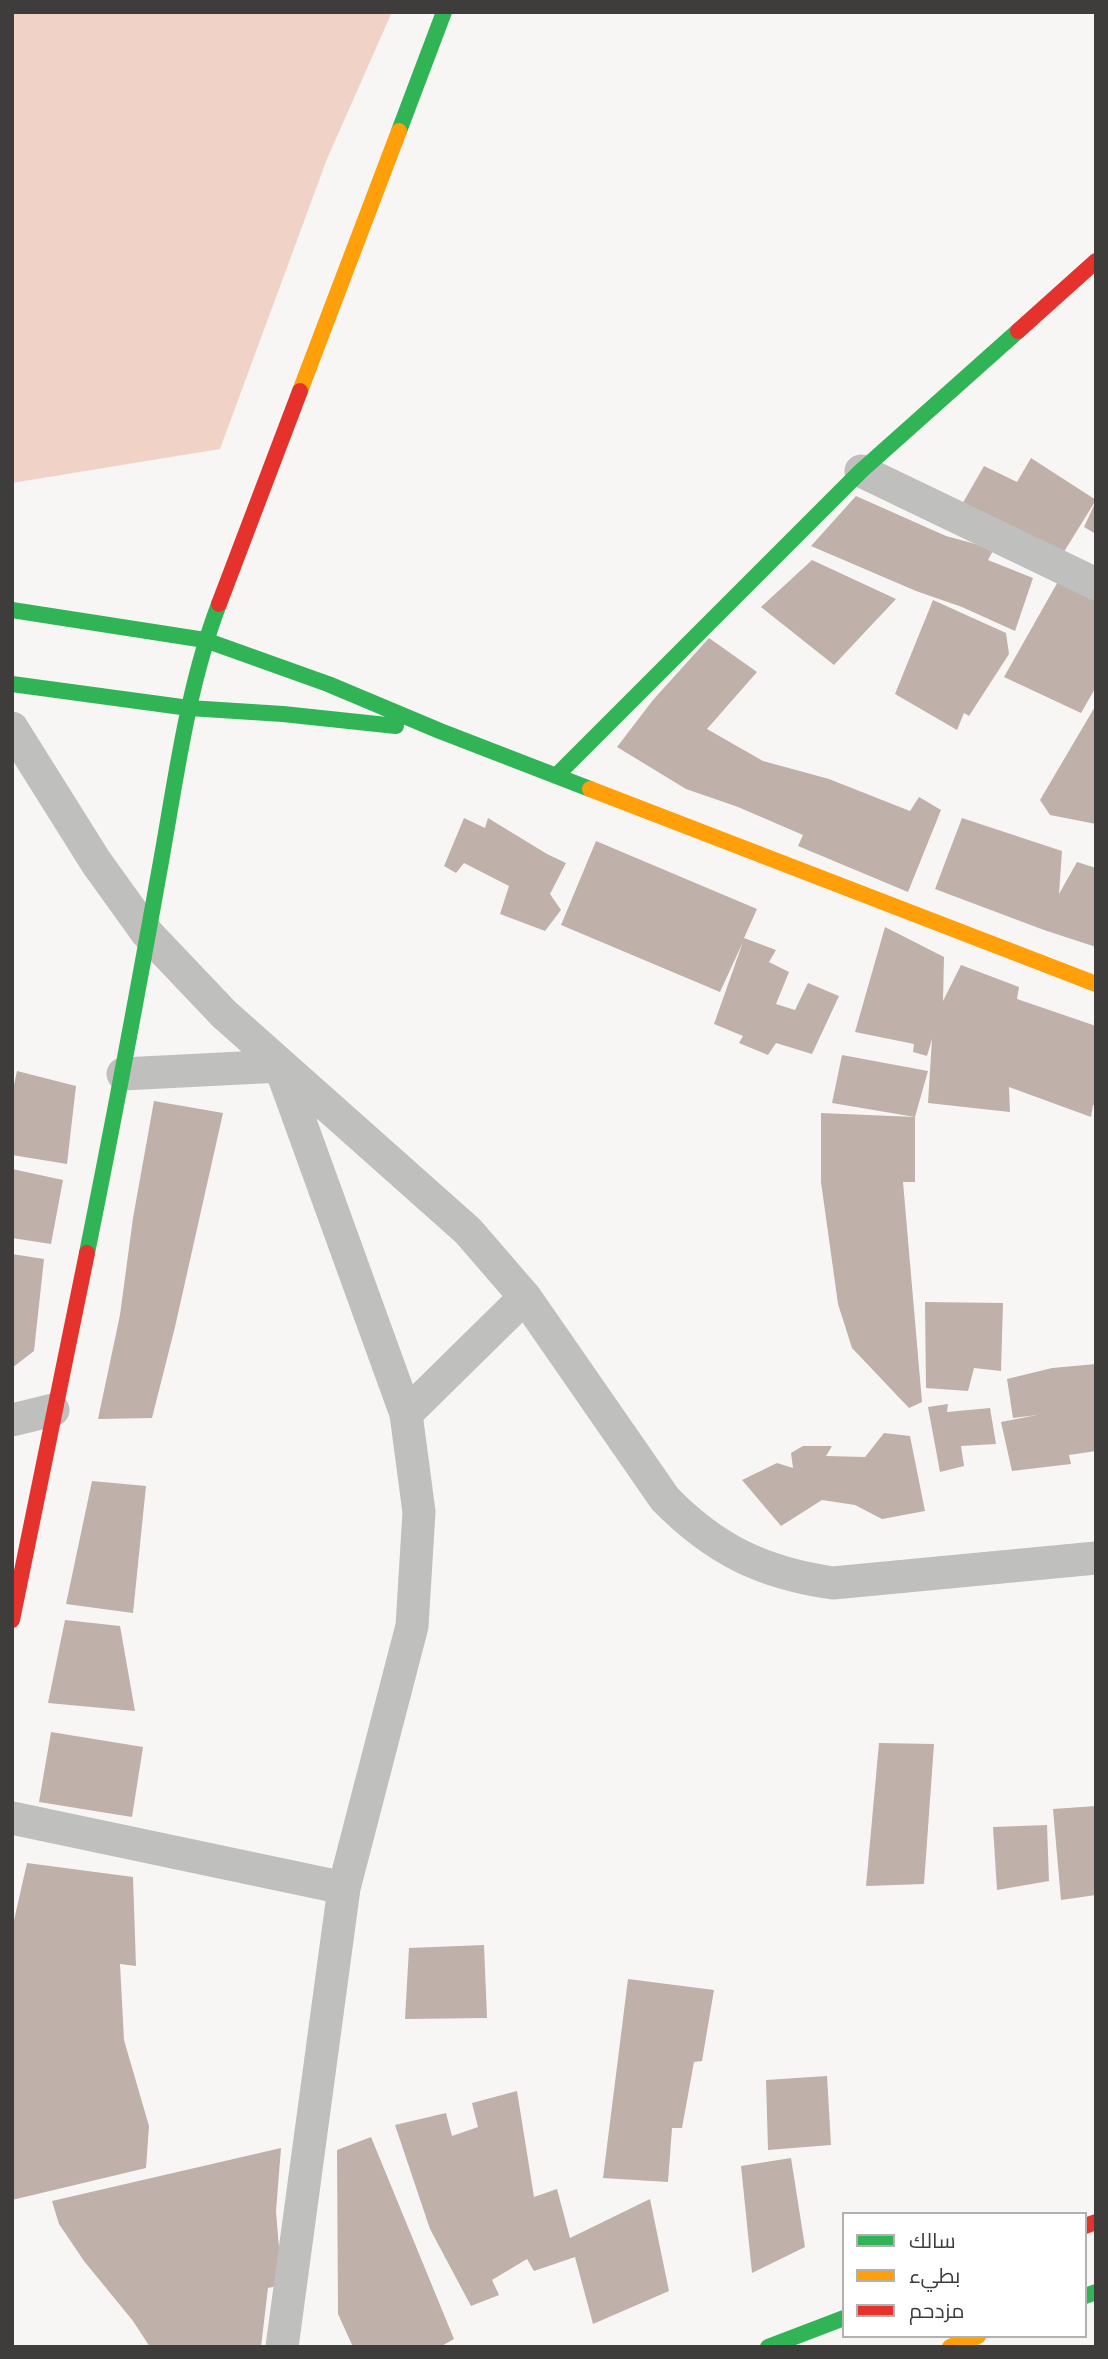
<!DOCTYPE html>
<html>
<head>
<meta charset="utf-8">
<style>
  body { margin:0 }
  #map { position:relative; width:1108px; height:2359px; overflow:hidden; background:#f8f6f4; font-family:"PT Sans",Cairo,sans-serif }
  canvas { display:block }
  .frame { position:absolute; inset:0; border:14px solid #3e3d3c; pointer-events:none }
  .legend { position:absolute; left:842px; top:2212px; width:245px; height:126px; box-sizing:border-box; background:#fff; border:2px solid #b2b1b1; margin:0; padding:9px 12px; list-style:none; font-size:21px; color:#3e3d3c }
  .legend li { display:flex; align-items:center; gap:14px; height:35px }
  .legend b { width:35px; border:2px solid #b2b1b1 }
</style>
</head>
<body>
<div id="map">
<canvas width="1108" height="2359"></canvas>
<div class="frame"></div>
<ul class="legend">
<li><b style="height:9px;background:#30b455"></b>سالك</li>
<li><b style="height:9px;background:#ff9f0a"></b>بطيء</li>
<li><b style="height:9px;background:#e5322d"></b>مزدحم</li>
</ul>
</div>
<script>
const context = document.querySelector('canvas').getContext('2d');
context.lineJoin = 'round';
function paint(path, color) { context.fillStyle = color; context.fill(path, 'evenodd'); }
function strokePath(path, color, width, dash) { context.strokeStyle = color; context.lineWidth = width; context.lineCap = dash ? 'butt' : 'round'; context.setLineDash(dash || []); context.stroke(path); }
const green = new Path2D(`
  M12,12H392L327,159L220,449L12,483Z`);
const building = new Path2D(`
  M1031,458L1096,500L1062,555L961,506L984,466L1017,482Z
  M856,496L946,536L994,549L988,560L1033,578L1015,631L962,607L916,591L811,546Z
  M1096,501V534L1084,527Z
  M812,560L896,599L834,665L761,607Z
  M1060,578L1096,597V687L1081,713L1004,677Z
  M933,600L1006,633L1009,654L969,716L964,713L957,730L895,694Z
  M709,638L757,672L707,729L763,761L829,779L910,811L919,797L941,810L908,892L798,846L803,835L738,807L686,789L617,747L653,700Z
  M1096,705V824L1050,815L1040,800Z
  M464,818L485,828L488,818L547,854L566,863L550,894L561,910L545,931L500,914L509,886L464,863L456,873L444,866Z
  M962,818L1062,851L1059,894L1077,862L1096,868V947L1044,930L935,889Z
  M596,841L757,909L744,938L776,950L769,962L789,972L776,1004L795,1010L808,983L839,996L812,1054L776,1043L768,1055L739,1043L743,1036L714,1024L743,942L720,992L561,925Z
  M885,927L944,957L943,1001L961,965L1019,987L1017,999L1096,1026V1105H1093L1091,1117L1009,1087L1010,1112L928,1103L932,1039L927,1056L913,1052L914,1044L855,1032Z
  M842,1055L928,1071L915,1117V1182H903L922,1402L909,1408L852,1348L838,1304L821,1182V1113L915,1117L832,1103Z
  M17,1071L76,1086L67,1164L12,1155V1094Z
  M154,1101L223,1113L175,1327L152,1418L98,1419L120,1315L133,1218Z
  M12,1169L63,1180L51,1244L12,1238Z
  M12,1254L44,1259L34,1351L12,1368Z
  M925,1302L1003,1303L1001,1371L974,1368L968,1391L926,1388Z
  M1096,1364V1451L1069,1455L1071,1464L1012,1471L1001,1422L1037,1415L1013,1418L1007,1379L1052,1368Z
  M948,1404L947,1412L990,1408L996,1444L961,1446L964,1466L940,1472L928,1407Z
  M884,1433L910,1436L925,1511L882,1519L855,1505L822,1500L781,1526L742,1480L777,1463L793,1468L791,1453L803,1446H832L826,1456L865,1457Z
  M92,1481L146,1486L133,1613L66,1604Z
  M65,1620L120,1626L135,1711L48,1703Z
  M51,1732L143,1747L132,1817L39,1802Z
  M879,1743L934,1744L924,1884L866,1886Z
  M1096,1806V1895L1061,1900L1053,1809Z
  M1047,1825L1049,1881L997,1890L993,1827Z
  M27,1863L133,1877L136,1966L120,1964L124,2040L149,2126L146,2168L12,2200V1929Z
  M484,1945L487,2018L405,2019L409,1948Z
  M628,1979L714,1990L702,2061L694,2062L682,2128H672L668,2182L603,2178Z
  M827,2076L831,2145L768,2150L766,2080Z
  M517,2091L534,2197L557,2189L570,2238L650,2199L669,2291L593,2324L575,2257L534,2271L527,2259L492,2280L499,2295L471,2306L430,2229L395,2125L446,2113L452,2136L478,2127L472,2103Z
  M371,2137L454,2339L440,2347H353L338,2314L337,2150Z
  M281,2148L276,2211L282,2285L268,2288L261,2347H150L133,2321L84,2261L59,2224L52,2201Z
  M791,2158L805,2247L752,2273L741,2166Z`);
const street = new Path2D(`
  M861,471L1096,584
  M12,728L96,862L147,933L224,1014L468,1231L525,1297L665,1499C715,1550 763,1573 833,1583L1096,1558
  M123,1074L280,1066L406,1414L419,1512L412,1626L344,1888L282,2347
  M406,1414L525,1297
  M12,1420L53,1410
  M12,1818L344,1888`);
const fast = new Path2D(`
  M399,131L444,12
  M12,610L205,640L328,684L440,731L590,789
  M12,684L189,708L283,714L396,726
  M556,776L861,471L1018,331
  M87,1253C113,1124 137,996 160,867C176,779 187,688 219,604
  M1085,2296L1096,2292
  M768,2347L844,2318`);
const slow = new Path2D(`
  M300,391L399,131
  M590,789L1096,984
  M950,2347L978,2336`);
const jam = new Path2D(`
  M1018,331L1096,261
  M219,604L300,391
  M12,1620L87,1253
  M1085,2226L1096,2222`);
paint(green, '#f0d3c6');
paint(building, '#bfb0a9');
strokePath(street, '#bfbfbe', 33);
strokePath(fast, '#30b455', 16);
strokePath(slow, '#ff9f0a', 16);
strokePath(jam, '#e5322d', 16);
</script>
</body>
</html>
